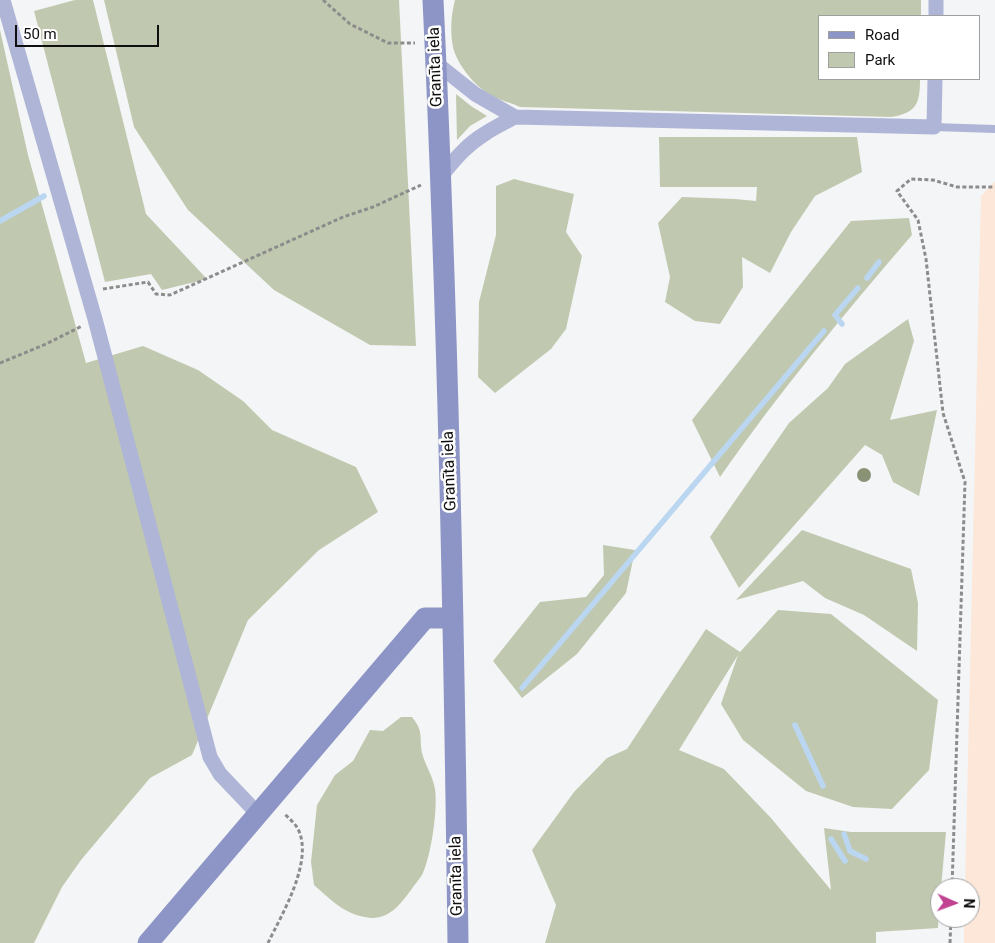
<!DOCTYPE html>
<html>
<head>
<meta charset="utf-8">
<style>
  body { margin:0 }
  #map { position:relative; width:995px; height:943px; overflow:hidden; background:#f4f5f6; font-family:Roboto,sans-serif }
  canvas { display:block }
  .legend { position:absolute; left:818px; top:15px; width:162px; height:65px; box-sizing:border-box; background:#fff; border:1px solid #9f9f9f; margin:0; padding:6px 9px; list-style:none; font-size:15px; color:#0f0f0f }
  .legend li { display:flex; align-items:center; gap:10px; height:25px }
  .legend b { width:25px; border:1px solid #9f9f9f }
  .north { position:absolute; left:930px; top:878px; width:50px; height:50px; box-sizing:border-box; background:#fff; border:1px solid #9f9f9f; border-radius:50%; rotate:92deg; font-size:14px; font-weight:700; line-height:20px; text-align:center; color:#0f0f0f }
  .north::after { content:''; display:block; margin:auto; width:18px; height:22px; background:#c04290; clip-path:polygon(50% 0,100% 100%,50% 72%,0 100%) }
  .scale { position:absolute; left:15px; top:25px; width:144px; height:22px; box-sizing:border-box; border:2px solid #0f0f0f; border-top:0; padding-left:6px; font-size:15px; line-height:18px; white-space:nowrap; color:#0f0f0f; -webkit-text-stroke:4px #fff; paint-order:stroke }
</style>
</head>
<body>
<div id="map">
<canvas width="995" height="943"></canvas>
<ul class="legend">
<li><b style="height:6px;background:#8d95c6"></b>Road</li>
<li><b style="height:14px;background:#c0c9af"></b>Park</li>
</ul>
<div class="north">N</div>
<div class="scale">50 m</div>
</div>
<script>
const context = document.querySelector('canvas').getContext('2d');
context.lineJoin = 'round';
function paint(path, color) { context.fillStyle = color; context.fill(path, 'evenodd'); }
function strokePath(path, color, width, dash) { context.strokeStyle = color; context.lineWidth = width; context.lineCap = dash ? 'butt' : 'round'; context.setLineDash(dash || []); context.stroke(path); }
function label(font, color, halo, rows, align = 'center') {
  context.font = font + ' Roboto,sans-serif'; context.lineWidth = 5; context.setLineDash([]); context.textBaseline = 'middle'; context.strokeStyle = halo; context.fillStyle = color; for (const [text, x, y, turn = 0] of rows) {
    context.save(); context.translate(x, y); context.rotate((+turn || 0) * Math.PI / 180); context.textAlign = isNaN(turn) ? turn : align; if (halo) context.strokeText(text, 0, 0); context.fillText(text, 0, 0); context.restore();
  }
}
const industrial = new Path2D(`
  M995,181V943H964V918H970V888H965L981,196Z`);
const green = new Path2D(`
  M75,0H93L146,214L207,279L162,290L151,274L105,282L34,11Z
  M104,0H399L416,346L370,345L274,290L188,210L134,127Z
  M455,0H921V16H819V79H920C920,103 917,113 891,117L520,107C512,103 502,101 494,97C477,89 457,65 453,47C450,32 451,14 455,0Z
  M0,30L28,155L86,363L143,346L198,370L243,401L272,430L356,467L378,512L319,550L248,620L192,755L150,778L81,860L62,887L34,943H0Z
  M456,94L471,106L487,116L470,126L457,140Z
  M659,137H857L862,172L815,196L791,232L770,273L742,257L743,287L720,324L695,321L665,302L670,277L658,223L682,197L735,199L756,201L757,187H660Z
  M514,179L574,194L566,232L582,256L566,329L551,349L495,393L478,377L479,302L496,235V186Z
  M909,218L912,235C845,313 779,392 720,477L692,420L851,221Z
  M908,319L914,341L890,420L937,410L919,496L893,482L882,455L865,445L739,588L710,537L789,423L828,388L845,364Z
  M802,530L911,569L918,603L917,651L864,615L825,598L803,581L736,600Z
  M603,545L635,550L626,593L577,654L522,698L493,661L540,602L586,597L604,575Z
  M778,610L831,614L938,700L929,770L892,809L853,807L806,791L743,740L721,704L738,655L679,750L724,769L771,818L831,890L824,828L851,832H946L941,888H940L938,928L876,932V943H545L556,905L532,850L574,792L607,758L627,749L706,629L740,652Z
  M401,717H412C424,732 419,736 422,753C425,765 433,776 435,789C438,809 431,857 422,875C419,880 414,885 411,890C399,906 387,922 365,917C344,914 329,898 314,885L311,862L317,805L335,775L353,761L370,730L383,731Z`);
const stream = new Path2D(`
  M0,221L44,196
  M867,278L879,262
  M842,324L835,315L858,288
  M522,688L824,331
  M795,725L823,786
  M844,834L850,851L866,859
  M831,839L845,861`);
const path = new Path2D(`
  M323,0L350,24L388,43H415
  M103,289L148,282L156,294L170,295L343,217L373,207L421,185
  M0,363L46,344L82,326
  M952,888L965,482L943,413L926,259L918,220L897,191L911,179L933,180L957,187H995
  M268,943C282,914 314,861 298,829C295,823 288,818 285,814
  M950,943L951,918`);
const lane = new Path2D(`
  M934,127L995,129`);
const street = new Path2D(`
  M3,0L95,319L210,757L220,774L258,814
  M936,16V0
  M436,63L475,94L515,117L934,127L935,79
  M440,177C453,162 465,146 483,135C493,128 504,123 515,117`);
const secondary = new Path2D(`
  M433,0C448,314 454,629 458,943
  M148,943L425,618H453`);
const trees = [
  [864,475]
];
const streetNames = [
  ["Granīta iela",436,67,-92],
  ["Granīta iela",450,471,-92],
  ["Granīta iela",457,876,-91]
];
paint(industrial, '#fce7d8');
paint(green, '#c0c9af');
strokePath(stream, '#bad6f0', 5.5);
strokePath(path, '#8c8c8d', 3, [4, 2.5]);
strokePath(lane, '#afb5d6', 8);
strokePath(street, '#afb5d6', 15);
strokePath(secondary, '#8d95c6', 21);
context.fillStyle = '#8a9275';
for (const [x, y] of trees) { context.beginPath(); context.arc(x, y, 7, 0, 2 * Math.PI); context.fill(); }
label('16px', '#0f0f0f', '#fff', streetNames);
</script>
</body>
</html>
